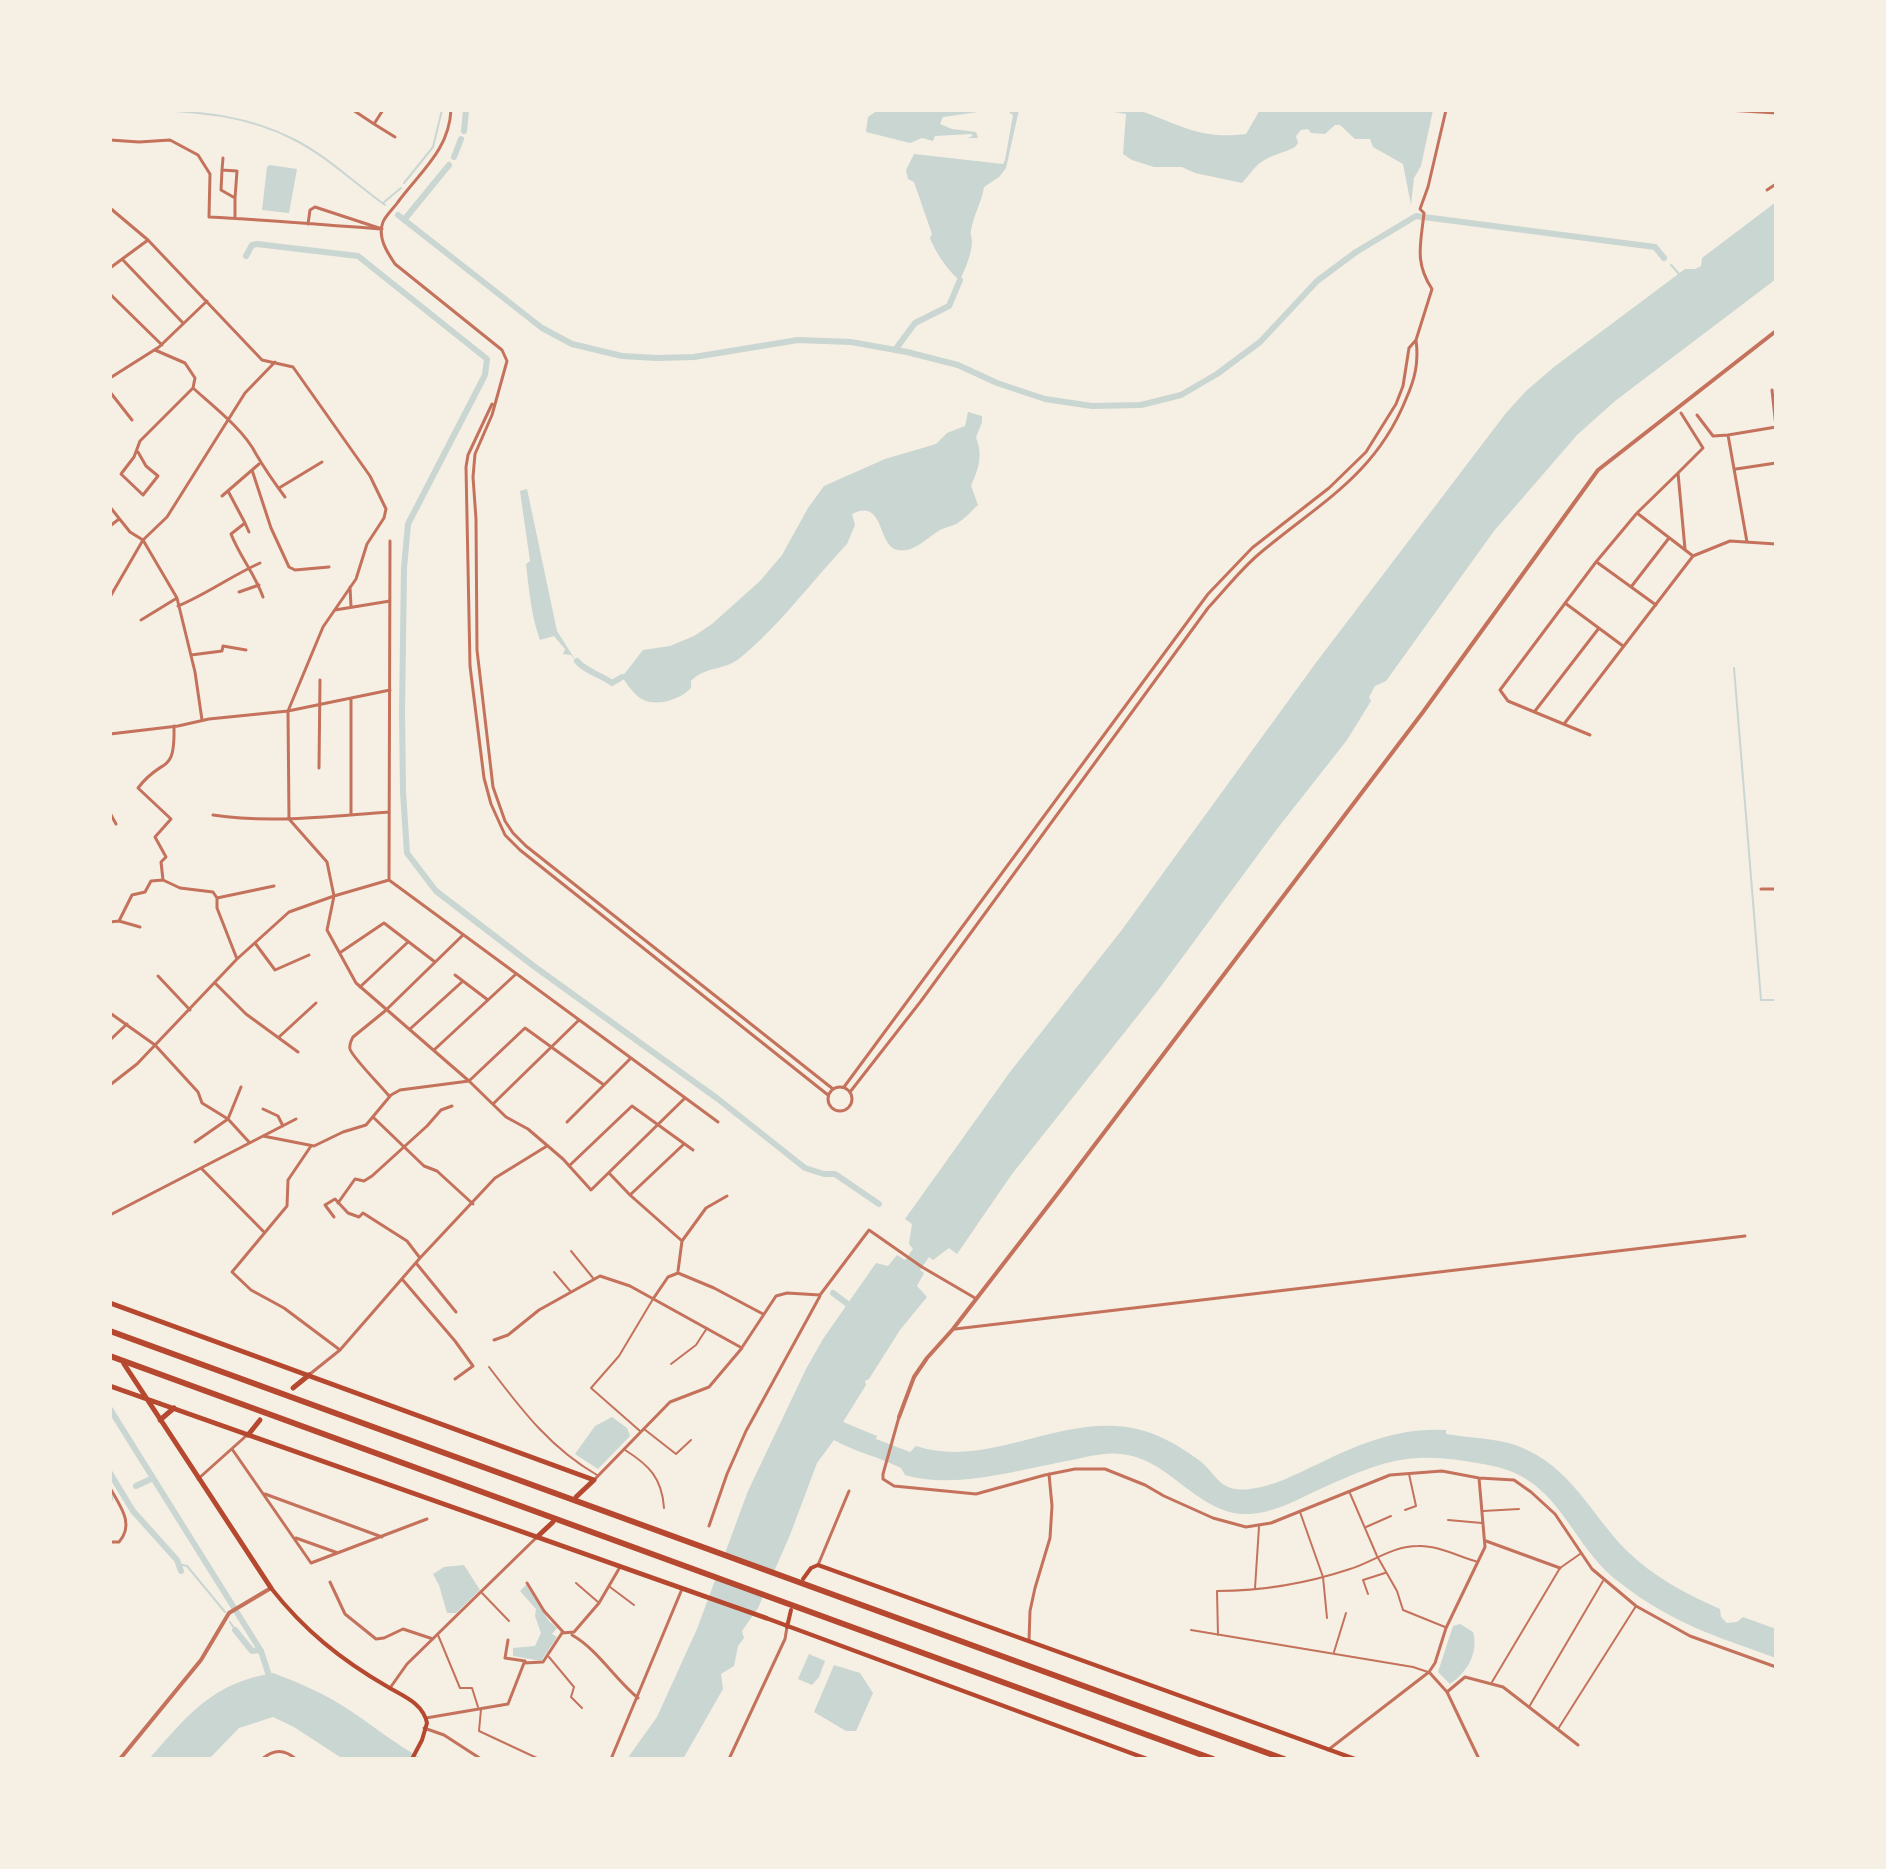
<!DOCTYPE html>
<html>
<head>
<meta charset="utf-8">
<style>
  body { margin:0 }
  #map { position:relative; width:1886px; height:1869px; overflow:hidden; background:#f6efe4; font-family:"Libre Baskerville",serif }
  canvas { display:block }
  .frame { position:absolute; inset:0; border:112px solid #f6efe4; pointer-events:none }
</style>
</head>
<body>
<div id="map">
<canvas width="1886" height="1869"></canvas>
<div class="frame"></div>
</div>
<script>
const context = document.querySelector('canvas').getContext('2d');
context.lineJoin = 'round';
function paint(path, color) { context.fillStyle = color; context.fill(path, 'evenodd'); }
function strokePath(path, color, width, dash) { context.strokeStyle = color; context.lineWidth = width; context.lineCap = dash ? 'butt' : 'round'; context.setLineDash(dash || []); context.stroke(path); }
const water = new Path2D(`
  M878,110H992L943,117L940,124L952,129L976,132L978,138H967L973,136L971,134L935,136L933,141L922,138L910,143L866,132L868,117Z
  M1006,110H1019L1006,168L999,177L984,187C982,201 974,214 971,230C970,239 972,233 972,243C971,256 965,269 960,280C950,274 934,250 930,238L932,234L914,182L908,179L906,170L914,154L1003,164L1005,160L1013,115Z
  M1102,110C1114,110 1129,108 1141,111C1181,125 1200,140 1246,134L1260,110H1433L1421,166L1414,178L1411,205L1403,164L1373,147L1370,139H1355L1340,125H1335L1325,134L1311,133L1308,129L1301,130L1296,136L1298,143L1295,147C1284,153 1270,155 1260,163C1253,168 1248,177 1242,183L1195,173L1182,167H1154L1132,160L1123,154L1126,114Z
  M270,165L297,169L289,213L262,210L267,167Z
  M1776,202V279L1615,401L1577,435L1494,531L1386,681L1375,686L1369,697L1371,701L1347,740L1277,829L1159,989L1012,1174L957,1254L949,1248L933,1260L929,1257L920,1270L924,1273L917,1286L927,1297L900,1330L869,1379L865,1381L866,1385L843,1422L877,1436L876,1439L910,1452L916,1446C989,1470 1062,1412 1137,1429C1157,1433 1179,1446 1196,1458C1218,1473 1217,1493 1250,1489C1275,1486 1296,1474 1318,1464C1358,1444 1400,1427 1446,1430V1434C1469,1438 1496,1438 1518,1446C1572,1467 1590,1514 1627,1551C1654,1577 1686,1594 1720,1609L1721,1617L1727,1623L1737,1622L1743,1617L1776,1629V1658C1715,1636 1671,1623 1619,1582C1570,1545 1561,1480 1493,1466C1413,1450 1391,1457 1318,1490C1297,1500 1273,1513 1250,1514C1198,1517 1170,1457 1120,1454C1104,1452 1087,1457 1072,1460C1021,1469 955,1490 905,1475L901,1468C877,1456 858,1453 834,1440L817,1463L790,1535L758,1608L742,1631L744,1638L738,1646L734,1666L721,1674L723,1689L683,1759H627L657,1717L697,1629L748,1491L806,1369L823,1339L876,1263L888,1266L897,1255L905,1260L913,1249L909,1244L912,1224L905,1219L1010,1072L1121,931L1315,664L1506,413L1526,391L1554,367L1685,269H1695L1701,266L1702,258Z
  M968,412L982,416V422L976,437C983,457 979,467 971,486L978,505C972,510 966,518 959,522C953,527 943,527 937,532C926,539 913,553 898,550C877,547 885,497 852,514L855,525L847,544C812,581 780,625 740,658C724,671 705,666 691,681V688C680,700 654,708 640,698C633,693 627,684 622,677L643,650L670,646L694,636L712,624L760,581L782,555L808,508L824,486L885,459L936,444L947,433L965,426Z
  M527,489L557,631L576,661L571,655L563,654L565,649L554,636L540,640C531,616 529,589 526,564L530,561L520,491Z
  M612,1417L627,1428L630,1436L598,1469L575,1454L595,1426Z
  M464,1565L480,1590L456,1613H447L439,1585L433,1574L444,1567Z
  M526,1585L549,1621L557,1628L552,1634L557,1637L541,1661L513,1656V1648L535,1646L541,1633L535,1616L536,1609L520,1591Z
  M1460,1624L1473,1632C1479,1652 1467,1673 1450,1684L1438,1672L1453,1626Z
  M809,1654L825,1661L819,1677L812,1685L798,1679Z
  M834,1665L860,1673L873,1693L856,1731H846L814,1712Z
  M273,1673C297,1682 321,1692 343,1706C370,1723 394,1744 423,1759H343L294,1727L273,1717L239,1728L209,1759H149C188,1715 212,1683 273,1673Z`);
const pier = new Path2D(`
  M720,1555L776,1575L767,1596L712,1576Z`);
const stream = new Path2D(`
  M154,110C203,112 248,116 293,139C327,156 354,183 385,205
  M404,183L433,147L442,110
  M383,203L401,188
  M1671,265L1680,275
  M1734,668L1761,1000H1776
  M178,1564L187,1566L225,1612
  M230,1622L235,1630`);
const canal = new Path2D(`
  M464,131L466,110
  M454,157L461,139
  M398,215L542,328L572,344L622,356L657,358L694,357L798,340L851,342L907,352L958,365L997,383L1045,399L1092,406L1141,405L1181,395L1217,374L1260,342L1317,281L1356,252L1416,216L1655,247L1664,258
  M404,220L449,165
  M246,256L252,245L257,244L358,256L487,359L485,375L408,524L404,568L402,712L403,792L407,853L436,891L535,967L718,1099L805,1168L824,1174H835L879,1204
  M895,350L915,323L949,306L960,280
  M577,661C586,672 600,674 612,683L622,677
  M833,1293L853,1308
  M110,1409L261,1651L270,1679
  M110,1473L133,1511L177,1560L181,1571
  M136,1486L153,1478
  M110,1499V1498
  M235,1630L252,1651L260,1650`);
const service = new Path2D(`
  M571,1251L593,1278
  M554,1272L571,1292
  M671,1364L696,1345L707,1328
  M489,1367C521,1409 550,1448 597,1475
  M644,1429L676,1454L691,1440
  M640,1431L591,1388L619,1356L653,1299
  M625,1450C649,1465 662,1478 664,1508
  M1349,1491L1377,1556L1397,1591L1403,1610L1445,1627
  M1405,1510L1416,1506L1409,1474
  M1483,1511L1519,1509
  M1300,1512L1323,1577L1327,1618
  M1448,1520L1482,1523
  M1366,1527L1391,1516
  M576,1583L598,1602
  M610,1587L634,1605
  M1255,1588L1259,1527
  M482,1593L509,1621
  M1368,1594L1363,1580L1385,1573
  M1191,1630L1413,1667L1428,1672
  M438,1635L460,1688H472L478,1707
  M1218,1635L1217,1591C1260,1591 1308,1583 1350,1569C1373,1562 1392,1546 1418,1546C1437,1545 1460,1557 1478,1562
  M1334,1652L1346,1613
  M549,1657L574,1687L571,1697L582,1708
  M1492,1682L1560,1568L1580,1554
  M1529,1707L1603,1581
  M481,1709L479,1731L539,1759
  M1558,1729L1636,1606`);
const minor = new Path2D(`
  M353,110L374,124L383,110
  M451,110C449,150 421,171 398,202C394,208 386,215 383,222C377,237 387,252 395,264L502,350L507,361L492,415L475,454L473,477L476,519L477,650L493,787L505,821L513,833L526,846L833,1089
  M1727,110L1776,113
  M374,124L395,137
  M110,140L139,142L170,140L198,155L210,174L209,217C267,220 325,225 382,229L315,207L310,210L308,224
  M222,170L223,158
  M1767,190L1776,184
  M110,208L148,240L262,360L293,367L370,476L386,509L384,518L367,544L356,579L323,627L288,711L289,819L327,862L334,896L327,930L356,983L469,1081L506,1117L528,1129L563,1159L591,1190L685,1098
  M235,218V198L221,190L222,170L237,171L235,198
  M122,259L183,323
  M110,268L148,240
  M110,294L162,345
  M155,350L185,363L195,378L193,388C213,406 244,430 256,454C266,471 273,481 285,497
  M110,378L159,347L207,301
  M110,392L132,420
  M492,404L468,455L466,467L470,666L484,778L491,804L505,835L520,850L828,1095
  M1697,415L1713,436L1728,435
  M138,452L146,466L158,476L143,495L121,474L134,457L140,441L193,388
  M1736,469L1776,463
  M252,470L271,528L289,567L295,570L329,567
  M1678,473L1703,448L1681,413
  M279,488L322,462
  M228,491L245,523
  M222,496L259,464
  M110,507L130,532L143,540L177,598L195,672L202,720
  M1637,513L1693,556
  M110,526L119,519
  M249,532L245,523L231,534C240,557 255,574 263,597
  M390,541L389,880L718,1122
  M1747,542L1728,435L1776,427L1772,390
  M1693,556L1730,541L1776,544
  M1598,563L1656,605
  M350,587L351,607
  M1631,587L1669,538
  M239,592L259,585
  M110,597L143,540L167,517L245,393L275,362
  M1565,603L1623,646
  M178,606C207,594 231,576 260,563
  M335,610L390,601
  M141,620L177,598
  M191,655L222,651L223,646L246,650
  M351,698V814
  M1535,711L1599,628
  M1564,724L1693,556
  M110,734L178,726L209,719L288,711L390,690
  M1590,735L1508,701L1500,690L1596,562L1637,513L1678,473L1685,549
  M319,768L320,680
  M110,813L116,824
  M213,815C271,824 331,816 389,812
  M163,880L161,862L166,857L155,837L171,819L138,788C163,755 175,777 174,726
  M1761,889H1776
  M217,898L274,886
  M119,921L132,895L145,892L151,881L163,880L180,888L213,892L217,898V908L237,959
  M110,922L119,921L140,927
  M255,943L275,970L309,955
  M341,952L384,923L435,962
  M455,975L488,1000
  M158,976L190,1010
  M215,983L246,1014L298,1052
  M360,987L408,942
  M110,1013L155,1045L198,1092L202,1103L228,1119L249,1142
  M410,1029L463,981
  M279,1037L316,1003
  M110,1040L127,1024
  M434,1050L516,974
  M110,1085L137,1064L237,959L289,912L334,896L389,880
  M828 1099a12 12 0 1 1 24 0a12 12 0 1 1-24 0Z
  M844,1087L1208,594L1252,548L1329,488L1366,452L1396,404L1403,386L1409,348L1416,340L1432,289C1414,262 1421,243 1424,213L1420,209L1428,187L1446,110
  M850,1092L921,1001L1208,608C1225,590 1240,570 1259,554C1318,504 1375,476 1406,399C1415,379 1419,362 1416,340
  M389,1096C382,1087 352,1057 350,1049C349,1044 351,1041 353,1037L385,1011L463,935
  M493,1104L579,1020
  M263,1109L278,1116L283,1126
  M374,1118L424,1166L437,1171L473,1204
  M567,1122L631,1058
  M263,1136L314,1146L343,1132L366,1125L391,1095L400,1090L469,1081L525,1028L604,1085
  M195,1142L228,1119L241,1087
  M311,1146L288,1180L287,1206L232,1272L251,1290L284,1308L340,1350
  M569,1166L632,1106L693,1150
  M201,1168L263,1231
  M609,1173L630,1195L684,1144
  M630,1195L682,1241L678,1271
  M338,1203L355,1179L364,1181L372,1176L427,1126L441,1110L452,1106
  M110,1215L296,1119
  M334,1217L325,1205L335,1199L348,1213L359,1217L363,1213L407,1241L420,1258
  M682,1241L706,1208L727,1196
  M416,1263L456,1312
  M402,1279L455,1341L473,1366L455,1379
  M653,1299L668,1277L678,1273L714,1288L763,1314
  M955,1329L1745,1236
  M494,1340L508,1335L539,1310L600,1276L630,1286L742,1348L709,1387L670,1402L594,1480
  M743,1346L776,1296L787,1293L820,1295L869,1230L922,1267L975,1298
  M310,1374L340,1350L420,1258L495,1178L547,1146
  M899,1417L883,1474V1479L894,1486L976,1494L1045,1475L1075,1469H1105L1145,1485L1164,1496L1213,1518L1246,1527L1271,1523L1390,1475L1442,1471L1479,1478L1514,1480L1531,1492L1555,1514L1592,1569L1636,1606L1690,1636L1776,1667
  M232,1449L311,1563L427,1519
  M1479,1478L1485,1547L1446,1628L1435,1663L1429,1672L1447,1692L1479,1759
  M198,1479L246,1436
  M110,1488C120,1506 135,1524 119,1542H110
  M265,1494L382,1537
  M709,1526L727,1474L746,1431L820,1296
  M296,1538L338,1553
  M1486,1541L1560,1568
  M818,1565L849,1491
  M330,1582L345,1614L376,1639L384,1638L403,1629L433,1639
  M527,1583L544,1611L564,1633
  M572,1635C597,1649 615,1679 638,1698
  M508,1640L505,1658L525,1661
  M1029,1641L1030,1611L1035,1588L1050,1538L1052,1506L1049,1474
  M390,1688L407,1664L537,1537
  M1447,1692L1465,1677L1503,1687L1578,1745
  M426,1718L508,1704L524,1663L543,1662L562,1633L574,1632L599,1603L620,1567
  M424,1728L444,1735L481,1759
  M1328,1750L1429,1672
  M262,1759C274,1749 284,1749 296,1759
  M611,1759L682,1589
  M729,1759L785,1639L787,1627`);
const tertiary = new Path2D(`
  M899,1417L914,1377L927,1358L953,1329L1065,1184L1423,712L1598,470L1776,331
  M120,1759L201,1660L229,1613L271,1588`);
const secondary = new Path2D(`
  M803,1579L811,1568L818,1565L1355,1759
  M271,1588C304,1630 341,1660 388,1687C403,1696 423,1703 427,1723L422,1740L412,1759
  M766,1618L1147,1759
  M787,1627L791,1610`);
const primary = new Path2D(`
  M110,1303L594,1480L576,1497
  M124,1364L271,1588
  M110,1386L766,1618
  M293,1388L309,1375
  M160,1420L174,1408
  M248,1435L260,1420
  M537,1537L553,1522`);
const motorway = new Path2D(`
  M110,1331L1284,1759
  M110,1356L1213,1759`);
paint(water, '#c9d6d2');
paint(pier, '#f6efe4');
strokePath(stream, '#c9d6d2', 2);
strokePath(canal, '#c9d6d2', 6);
strokePath(service, '#c5725c', 2);
strokePath(minor, '#c5725c', 3);
strokePath(tertiary, '#c5725c', 4);
strokePath(secondary, '#b5482f', 4);
strokePath(primary, '#b5482f', 5);
strokePath(motorway, '#b5482f', 6);
</script>
</body>
</html>
